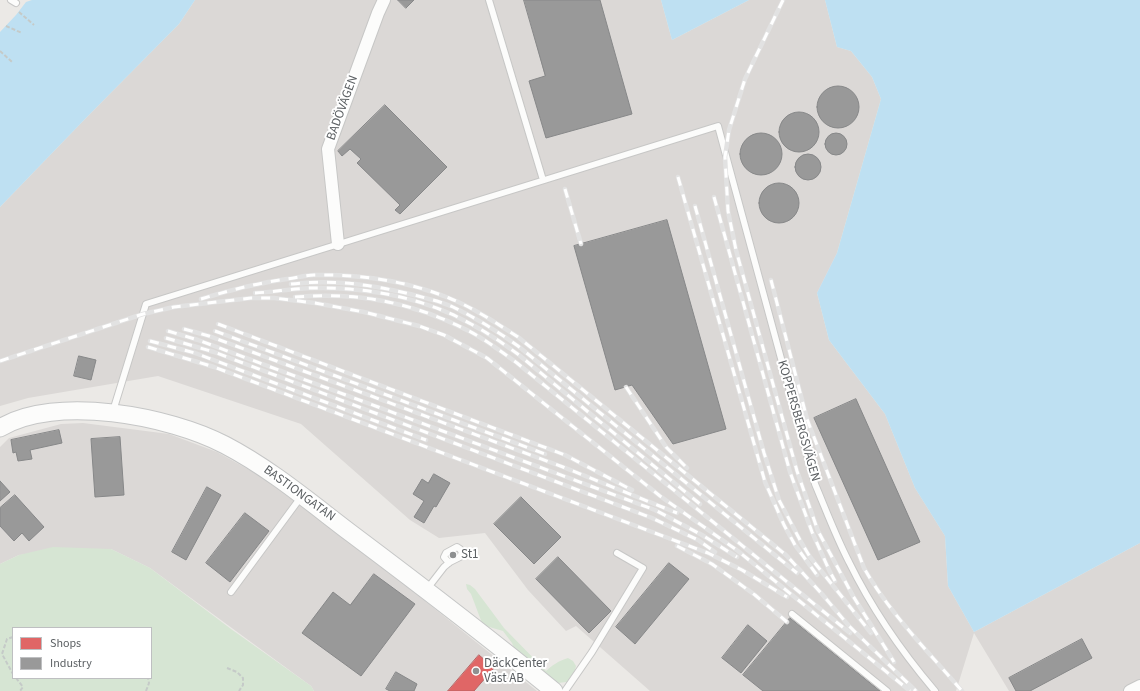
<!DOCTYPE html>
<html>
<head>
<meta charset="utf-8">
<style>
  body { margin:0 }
  #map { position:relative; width:1140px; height:691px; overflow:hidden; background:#ebe9e6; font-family:"Source Sans 3",sans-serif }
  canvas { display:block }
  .legend { position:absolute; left:12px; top:627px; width:140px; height:52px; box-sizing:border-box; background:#fff; border:1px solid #bebfc1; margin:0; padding:5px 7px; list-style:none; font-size:12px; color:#5c6063 }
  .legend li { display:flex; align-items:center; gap:8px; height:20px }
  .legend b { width:20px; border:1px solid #bebfc1 }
</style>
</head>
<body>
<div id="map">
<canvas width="1140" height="691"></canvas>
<ul class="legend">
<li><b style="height:11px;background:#e06666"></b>Shops</li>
<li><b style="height:11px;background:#999"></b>Industry</li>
</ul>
</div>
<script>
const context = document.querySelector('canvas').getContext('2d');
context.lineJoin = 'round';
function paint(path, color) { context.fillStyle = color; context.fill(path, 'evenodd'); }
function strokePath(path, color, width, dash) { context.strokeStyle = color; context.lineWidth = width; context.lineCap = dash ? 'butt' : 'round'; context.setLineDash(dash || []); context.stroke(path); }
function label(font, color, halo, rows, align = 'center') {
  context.font = font + ' "Source Sans 3",sans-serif'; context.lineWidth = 4; context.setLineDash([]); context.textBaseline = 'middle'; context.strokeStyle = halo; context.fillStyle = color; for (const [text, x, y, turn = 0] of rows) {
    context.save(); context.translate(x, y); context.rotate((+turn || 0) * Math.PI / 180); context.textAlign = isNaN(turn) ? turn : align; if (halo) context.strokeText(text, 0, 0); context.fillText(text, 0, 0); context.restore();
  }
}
const industrial = new Path2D(`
  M195,0H661L672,40L749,0H825L837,47L851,51L872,77L881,99L837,253L817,293L829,340L885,414L915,488L945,536L948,586L974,632L1140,543V691H1009L974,633L956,691H650L576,626L566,631L528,590L485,533L439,538L410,520L301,424L158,376L28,398L0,406V207L85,119L179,24Z
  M83,423L169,434L217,452L262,477L389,572L537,691H314L311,686L150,568L111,549L19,555L0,564V447L9,438L61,424Z`);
const green = new Path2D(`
  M53,547L111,549L150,568L231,629L311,686L314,691H0V564L19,555ZM13,628H151V678H13Z
  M466,584L470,585L475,589L504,628L546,671C553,665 558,661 568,658L573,661L576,666L575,670L567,682L557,683L515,650L512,643L503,631L486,626L482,623L471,594L467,589Z`);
const water = new Path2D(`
  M32,0H195L179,24L85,119L0,207V32L16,15L26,2Z
  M661,0H749L672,40Z
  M825,0H1140V543L974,632L948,586L945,536L915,488L885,414L829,340L817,293L837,253L881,99L872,77L851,51L837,47Z`);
const shops = new Path2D(`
  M449.5 555a3.5 3.5 0 1 1 7 0a3.5 3.5 0 1 1-7 0Z
  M479,655L494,668L474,691H448Z`);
const industry = new Path2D(`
  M398,0H414L406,8Z
  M524,0H600L632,114L546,138L529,81L545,76Z
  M817 107a21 21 0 1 1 42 0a21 21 0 1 1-42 0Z
  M385,105L447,167L400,214L395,210L400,205L357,163L361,159L350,149L342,156L338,151Z
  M779 132a20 20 0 1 1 40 0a20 20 0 1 1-40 0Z
  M825 144a11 11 0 1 1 22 0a11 11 0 1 1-22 0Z
  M740 154a21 21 0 1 1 42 0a21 21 0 1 1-42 0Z
  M795 167a13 13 0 1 1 26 0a13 13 0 1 1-26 0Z
  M759 203a20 20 0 1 1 40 0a20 20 0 1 1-40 0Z
  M667,220L726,429L673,444L632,385L615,390L574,246Z
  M79,356L96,360L91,380L74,376Z
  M856,399L920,542L878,560L814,418Z
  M59,430L62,443L30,450L32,459L18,461L16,452L13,453L11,440Z
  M120,437L124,495L95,497L91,439Z
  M434,474L450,483L436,507L434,506L424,523L414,517L424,501L413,494L422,479L428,483Z
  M0,481L10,492L0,501Z
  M207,487L221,495L186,560L172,552Z
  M15,495L44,527L29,541L22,533L14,541L0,526V508Z
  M521,497L561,537L534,564L494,524Z
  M245,513L269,531L230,582L206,563Z
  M558,557L611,611L589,633L536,579Z
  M669,563L689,579L635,644L616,627Z
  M374,574L415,604L361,676L302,633L333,592L350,605Z
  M790,618L880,691H763L743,675Z
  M748,625L767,641L741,673L722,658Z
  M1082,639L1092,658L1030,691H1016L1009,678Z
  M396,672L417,684L414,691H390L386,689Z`);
const path = new Path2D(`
  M19,12L34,25
  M6,26L22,33
  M0,51L12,62
  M13,637L7,639L2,654L13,674
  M151,640V654
  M227,668L237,672L243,678V685L239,691
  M16,678L23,687L20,691
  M146,691L149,683L148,678`);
const lane = new Path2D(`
  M11,0L16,3
  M489,0L543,180
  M113,411L146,304L718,126L815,484C826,510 836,537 849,562C872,609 901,651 935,691
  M427,589L444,567L450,562L460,557L462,552L460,549L457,547L446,553L444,557L449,563
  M231,592L301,497
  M792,614L887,691
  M565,691L592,652L643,568L617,553`);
const street = new Path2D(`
  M338,244L328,149L378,13L384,0
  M1130,691L1140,686`);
const secondary = new Path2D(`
  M0,428C55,394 170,416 225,445C271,469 311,503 352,534C420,585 488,637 554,691`);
const rail = new Path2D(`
  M783,0L745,79L729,130L725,157L728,211L736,250L797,471L818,531L853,596L894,662
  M678,177L765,482L784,525L795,545L817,575
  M565,189L581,244
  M714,197L790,472L812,532L830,572L835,581
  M695,206L764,453L779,500L801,542L810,557L871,633
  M771,280L807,419L864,568C890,614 928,651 962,691
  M291,284C336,279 375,285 418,296C429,299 442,302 453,307C476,318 497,331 518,346L797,573
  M255,293C275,292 295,288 315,288C368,287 425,298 471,324C488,333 504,344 519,355L700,504
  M295,297C359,292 412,302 469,331C486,340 502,352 517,363L850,633
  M201,299C230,290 258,283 287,279C296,278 306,275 314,275C360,274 407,281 449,298C474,308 496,323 518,337L786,555L822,594L849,626L916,691
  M218,324L565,455L632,490
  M184,329L209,336L563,467L677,513
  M168,331L198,340L655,510L702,535L737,557
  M215,331L545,454
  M166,338L214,352L652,518L698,540L715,552
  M150,341L195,353L426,440
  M148,347L214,367L708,553L742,570L787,597
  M0,361L143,314L174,307L251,298H274L315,303L364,312L419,326L444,335L487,358L660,496L738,551L910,691
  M626,387L666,447L687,468
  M677,546L712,564L755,595L787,622`);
const markers = [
  [453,555,4,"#8e9091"],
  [476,671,4,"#8e9091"]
];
const streetNames = [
  ["BADÖVÄGEN",343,108,-70],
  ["KOPPERSBERGSVÄGEN",798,421,74],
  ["BASTIONGATAN",299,494,36]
];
const poiNames = [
  ["St1",461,555],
  ["DäckCenter",484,664],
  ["Väst AB",484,679]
];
paint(industrial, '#dbd8d6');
paint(green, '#d6e5d3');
paint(water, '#bee0f2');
paint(shops, '#e06666');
strokePath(shops, '#b86465', 1);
paint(industry, '#999');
strokePath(industry, '#878889', 1);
strokePath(lane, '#c7c7c6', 8);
strokePath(street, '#c7c7c6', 14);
strokePath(secondary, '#c5c6c6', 19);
strokePath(path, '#c5cac8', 2, [4, 2]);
strokePath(lane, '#fcfcfb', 6);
strokePath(street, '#fcfcfb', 12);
strokePath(secondary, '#fcfcfb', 17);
strokePath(rail, '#e2e2e2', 4.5);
strokePath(rail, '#fff', 3, [9]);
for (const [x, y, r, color] of markers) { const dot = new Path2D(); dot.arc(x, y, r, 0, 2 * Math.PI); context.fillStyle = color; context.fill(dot); strokePath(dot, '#fff', 1.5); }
label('13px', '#5c6063', '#fff', streetNames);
label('13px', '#5c6063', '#fff', poiNames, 'left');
</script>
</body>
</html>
